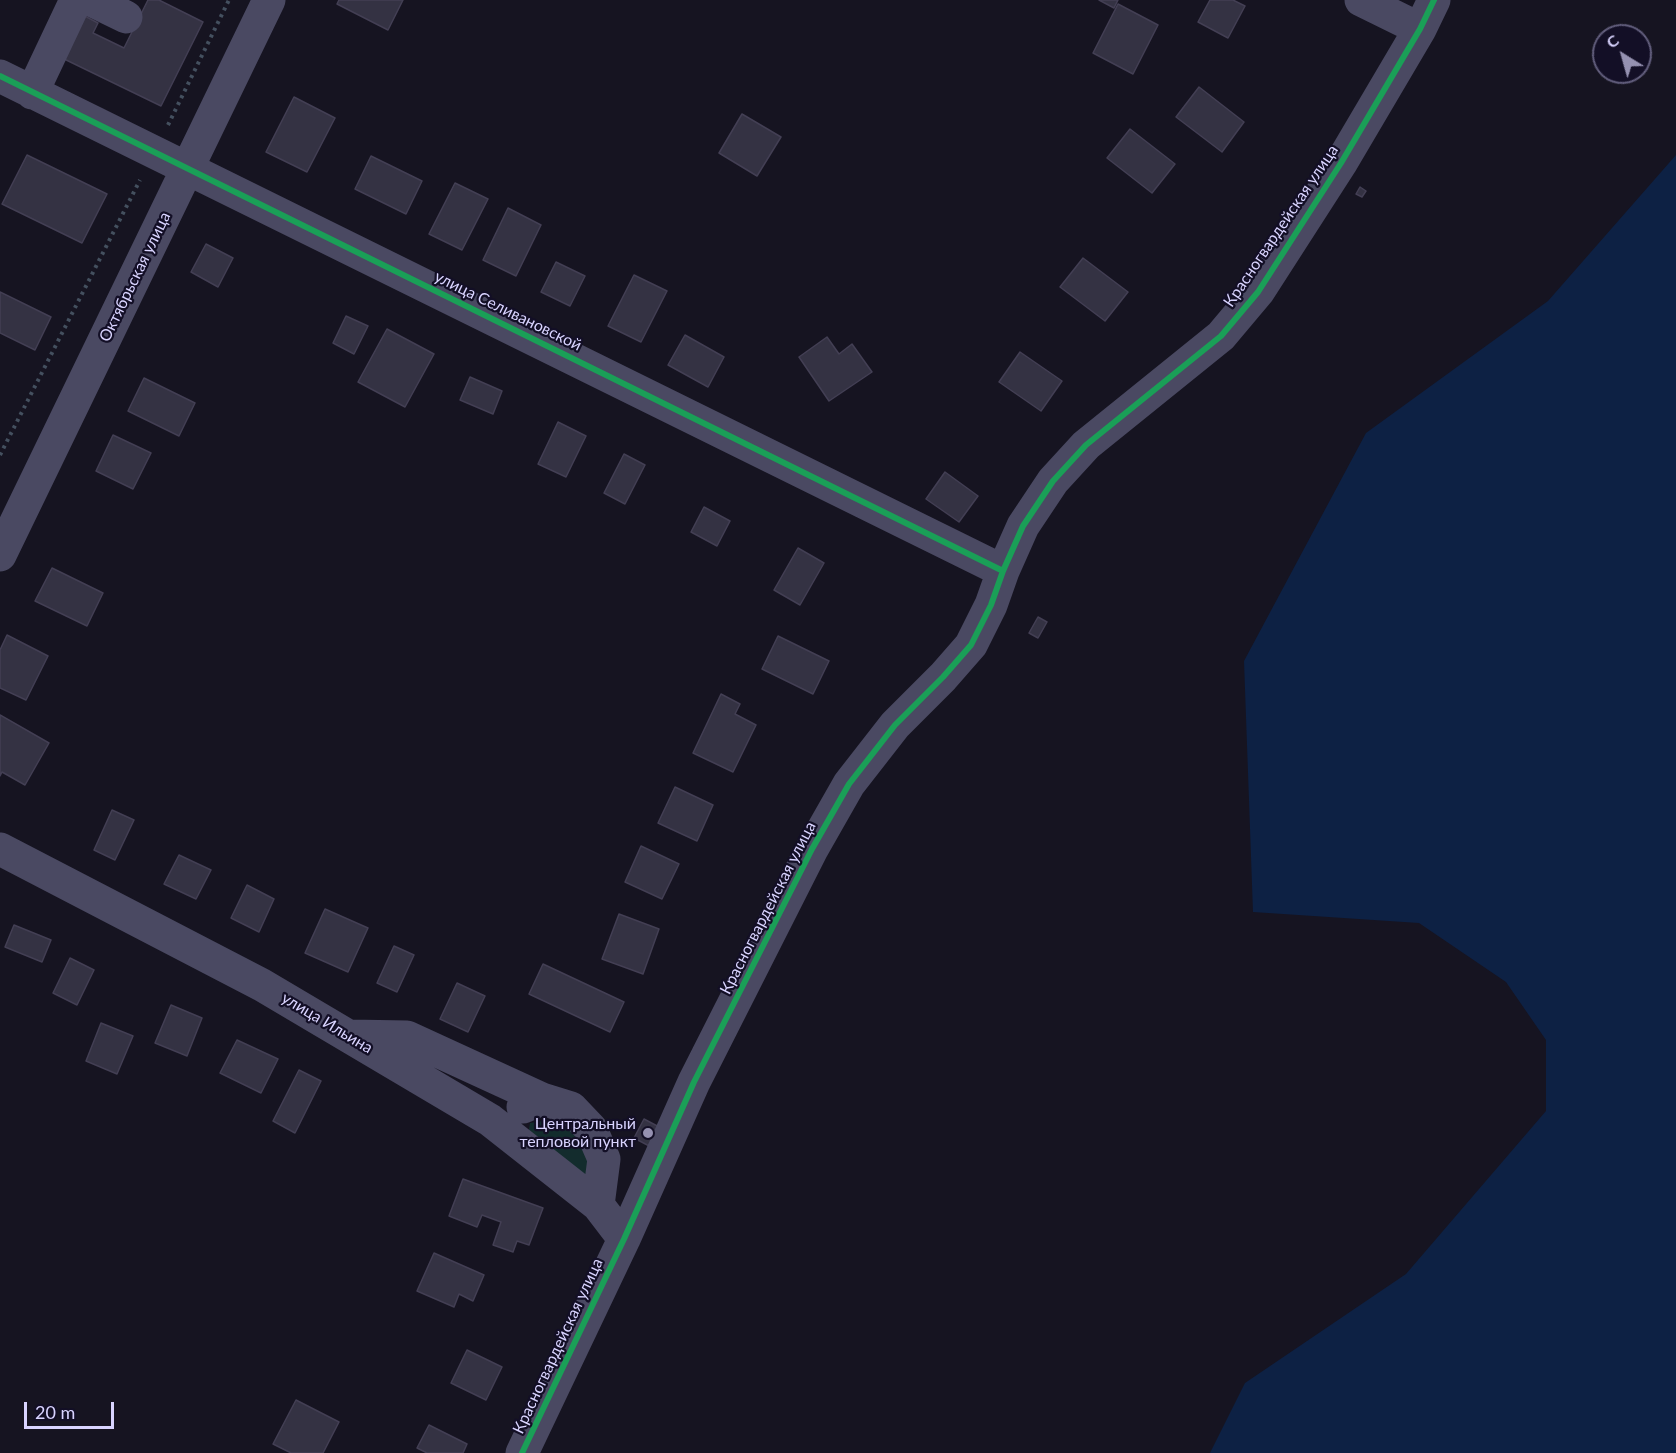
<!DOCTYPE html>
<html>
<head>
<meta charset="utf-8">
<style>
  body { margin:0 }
  #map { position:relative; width:1676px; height:1453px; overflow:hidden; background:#161421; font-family:Lato,sans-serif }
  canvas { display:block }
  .north { position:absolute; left:1592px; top:24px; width:60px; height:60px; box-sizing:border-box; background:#130f26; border:2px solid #625e7d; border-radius:50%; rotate:323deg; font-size:16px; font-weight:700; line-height:24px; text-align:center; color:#d9d4ff }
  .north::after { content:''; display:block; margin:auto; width:21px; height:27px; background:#9591b1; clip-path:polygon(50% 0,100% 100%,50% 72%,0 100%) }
  .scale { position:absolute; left:24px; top:1402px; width:90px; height:27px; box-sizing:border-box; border:3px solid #d9d4ff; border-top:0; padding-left:8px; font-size:18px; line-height:21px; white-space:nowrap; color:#d9d4ff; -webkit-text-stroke:4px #130f26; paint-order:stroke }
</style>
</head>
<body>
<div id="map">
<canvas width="1676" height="1453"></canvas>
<div class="north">С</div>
<div class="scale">20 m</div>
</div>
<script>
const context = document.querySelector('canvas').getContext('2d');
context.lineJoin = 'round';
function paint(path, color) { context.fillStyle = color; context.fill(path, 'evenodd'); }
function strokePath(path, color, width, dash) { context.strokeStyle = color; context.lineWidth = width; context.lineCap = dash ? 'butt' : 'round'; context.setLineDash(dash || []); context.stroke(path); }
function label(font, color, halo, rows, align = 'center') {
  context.font = font + ' Lato,sans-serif'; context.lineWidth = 4.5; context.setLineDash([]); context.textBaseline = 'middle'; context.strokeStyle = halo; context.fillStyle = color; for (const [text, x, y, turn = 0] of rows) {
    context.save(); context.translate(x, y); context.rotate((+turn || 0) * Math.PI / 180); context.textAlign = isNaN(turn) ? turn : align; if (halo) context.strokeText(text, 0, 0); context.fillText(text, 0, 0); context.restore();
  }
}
const green = new Path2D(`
  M563,1118L593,1161L584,1183L528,1136L530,1123Z`);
const water = new Path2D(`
  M1676,155V1453H1210L1245,1383L1406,1274L1546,1111V1040L1506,982L1419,923L1253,912L1244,661L1366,433L1548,301Z`);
const building = new Path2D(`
  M148,0H159L203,22L161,106L60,57L81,14L98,23L93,33L124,48Z
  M339,0H403L388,30L337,4Z
  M1099,0H1118L1114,8Z
  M1210,0H1233L1245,6L1228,38L1198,22Z
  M1118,4L1158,25L1133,74L1093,53Z
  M1199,87L1244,122L1222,152L1176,117Z
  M294,97L335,118L307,172L266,152Z
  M742,114L781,137L757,176L719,153Z
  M1130,129L1175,164L1152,193L1107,158Z
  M27,155L107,194L82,243L2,204Z
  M371,156L422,181L406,214L355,189Z
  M455,183L488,199L462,250L429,234Z
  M1360,187L1366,191L1362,197L1356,194Z
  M508,208L541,225L516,276L483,260Z
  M206,244L233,258L218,287L191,272Z
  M1083,258L1128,292L1105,321L1060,287Z
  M556,262L585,276L570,306L541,292Z
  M634,275L667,291L641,342L608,326Z
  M0,292L51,317L35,350L0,333Z
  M346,316L368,326L354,354L333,343Z
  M387,329L434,354L405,407L358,382Z
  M685,335L724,357L708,387L668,365Z
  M827,337L839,354L852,344L872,372L829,401L799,357Z
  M1020,352L1062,381L1041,411L999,382Z
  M470,377L502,391L493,414L460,400Z
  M144,378L195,403L179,436L128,411Z
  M558,422L586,436L566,477L538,464Z
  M113,435L151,453L133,489L96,471Z
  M624,454L645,465L625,504L604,493Z
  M945,472L978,496L959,522L926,499Z
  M704,507L730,521L717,546L691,532Z
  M798,548L824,563L800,605L774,590Z
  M52,568L103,593L87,626L35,601Z
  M1038,617L1047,622L1038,638L1029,633Z
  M7,635L48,656L26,700L0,688V650Z
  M778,636L829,661L813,694L762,669Z
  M721,694L740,704L735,714L756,725L733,772L693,753Z
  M0,715L49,743L25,785L2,772L0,776Z
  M675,787L713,805L697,841L658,823Z
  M112,810L134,820L115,860L94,850Z
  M641,846L679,864L662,899L625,882Z
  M179,855L211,870L196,899L164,884Z
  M247,885L274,899L259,932L231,918Z
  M325,909L368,928L348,972L305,953Z
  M619,914L659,929L643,974L602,959Z
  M14,925L51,940L42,962L5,947Z
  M394,946L414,955L397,992L377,983Z
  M70,958L94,970L77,1005L53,993Z
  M543,964L624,1002L610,1032L529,994Z
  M457,983L485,996L468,1032L440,1019Z
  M171,1005L202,1018L187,1056L155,1043Z
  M101,1023L133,1036L117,1074L86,1061Z
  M237,1040L278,1059L261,1093L220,1073Z
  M299,1070L321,1081L295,1133L273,1121Z
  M644,1119L663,1129L653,1148L634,1138Z
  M463,1179L543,1208L529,1245L517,1241L513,1252L493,1245L501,1222L482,1215L477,1227L449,1216Z
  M434,1253L484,1275L473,1301L459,1294L454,1307L417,1291Z
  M467,1350L502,1367L486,1400L451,1383Z
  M296,1400L339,1422L323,1453H291L273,1444Z
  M429,1425L467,1444L463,1453H427L417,1448Z`);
const path = new Path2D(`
  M168,125L229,0
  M0,455L140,180`);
const minor = new Path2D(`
  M91,0L126,17
  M1361,0L1420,29
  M0,76L1003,571
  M32,93L76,0
  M0,555L269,0
  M0,849L262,985L490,1120L598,1205L624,1239
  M350,1036L407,1037L542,1099
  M523,1107L542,1099L571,1108L591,1129L604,1159L598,1205
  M522,1453L624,1239L694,1082L812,849L849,784L895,725L943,677L971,645L991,605L1003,571L1023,526L1053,481L1086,445L1221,336L1258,292L1341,163L1420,29L1434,0`);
const cycleway = new Path2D(`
  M0,76L1003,571
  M522,1453L624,1239L694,1082L812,849L849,784L895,725L943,677L971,645L991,605L1003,571L1023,526L1053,481L1086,445L1221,336L1258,292L1341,163L1420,29L1434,0`);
const markers = [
  [648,1133,6,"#9591b1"]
];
const streetNames = [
  ["Красногвардейская улица",1281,226,-56],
  ["Октябрьская улица",135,277,-64],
  ["улица Селивановской",508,311,26],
  ["Красногвардейская улица",768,908,-63],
  ["улица Ильина",327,1023,31],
  ["Красногвардейская улица",558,1346,-65]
];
const poiNames = [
  ["Центральный",636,1124],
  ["тепловой пункт",636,1142]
];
paint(green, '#132c2d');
paint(water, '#0d2144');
paint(building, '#343243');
strokePath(building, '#433f54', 1.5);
strokePath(path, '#44505f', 4, [3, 4.5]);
strokePath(minor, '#4a4962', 33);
strokePath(cycleway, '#1a9f57', 6);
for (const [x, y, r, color] of markers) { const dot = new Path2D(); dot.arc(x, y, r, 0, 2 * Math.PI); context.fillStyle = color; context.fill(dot); strokePath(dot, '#130f26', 2); }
label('16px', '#d9d4ff', '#130f26', streetNames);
label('16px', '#d9d4ff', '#130f26', poiNames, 'right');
</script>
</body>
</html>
